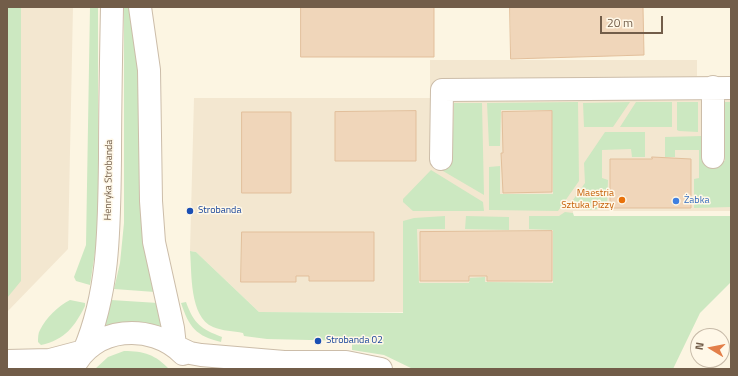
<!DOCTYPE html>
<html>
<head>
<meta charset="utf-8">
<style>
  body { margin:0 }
  #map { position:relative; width:738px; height:376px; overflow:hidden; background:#fcf5e2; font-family:"Titillium Web",sans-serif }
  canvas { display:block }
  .frame { position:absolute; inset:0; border:8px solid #725d49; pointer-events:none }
  .north { position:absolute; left:690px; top:328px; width:40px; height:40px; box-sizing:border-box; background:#fff8e8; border:1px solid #c7baa8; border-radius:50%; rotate:280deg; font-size:11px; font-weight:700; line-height:16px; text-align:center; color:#725d49 }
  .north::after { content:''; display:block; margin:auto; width:14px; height:18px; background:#e37f49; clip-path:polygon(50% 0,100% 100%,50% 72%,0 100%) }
  .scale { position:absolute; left:600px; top:16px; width:63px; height:18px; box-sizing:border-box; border:2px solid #725d49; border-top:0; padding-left:5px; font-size:12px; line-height:14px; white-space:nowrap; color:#725d49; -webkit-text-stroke:3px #fff8e8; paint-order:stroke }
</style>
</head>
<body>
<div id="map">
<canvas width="738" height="376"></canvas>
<div class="frame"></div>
<div class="north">N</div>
<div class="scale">20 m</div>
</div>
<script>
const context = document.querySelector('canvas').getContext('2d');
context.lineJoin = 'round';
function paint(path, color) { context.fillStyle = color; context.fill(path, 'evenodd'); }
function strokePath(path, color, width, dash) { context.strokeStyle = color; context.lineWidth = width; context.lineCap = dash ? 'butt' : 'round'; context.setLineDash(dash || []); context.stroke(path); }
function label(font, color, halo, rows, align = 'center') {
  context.font = font + ' "Titillium Web",sans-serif'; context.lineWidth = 3; context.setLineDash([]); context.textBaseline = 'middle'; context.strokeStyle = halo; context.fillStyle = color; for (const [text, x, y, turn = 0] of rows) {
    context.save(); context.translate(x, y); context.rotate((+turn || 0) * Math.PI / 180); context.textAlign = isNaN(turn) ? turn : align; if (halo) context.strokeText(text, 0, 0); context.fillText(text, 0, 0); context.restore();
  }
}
const residential = new Path2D(`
  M7,7H73L68,249L7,312Z
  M430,60H697V76H731V211H573L574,312H259L196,252L190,251L194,98H430Z`);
const green = new Path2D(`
  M7,7H21V281L7,298Z
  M90,7H98V233L90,285L76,281L74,277L86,245Z
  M124,7H132L140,81L155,292L114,289L120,263L124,223Z
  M578,102L579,181L558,211L489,210V167L500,166V194H553L552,110H501L500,146H489L487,103Z
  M630,102L613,127H584L583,103Z
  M636,102H672V127H620Z
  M677,102H698V132L679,131L677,130Z
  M724,102H731V207L694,208V179L699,178V150H675V157H665V137L702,136V161H725Z
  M454,103H482L484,195L431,164L452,163Z
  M605,132H645V157H632L631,149L602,150V178L608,180L607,208L589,210L568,207L585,183L584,163Z
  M431,170L483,202L484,211H413L403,202V199Z
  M565,212L573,213L574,216H731V282L700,313L673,369H413L384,355L352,350V341L267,339L244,336L243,333C234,331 222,331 213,327C189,317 192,272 190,251L196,252L259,312L403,313V221L414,218L445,216V229H417L419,283H469L470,278L485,277V282L553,283V230L529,229V216H559Z
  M466,216L509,217V230L465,229Z
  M70,300L85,303V306C75,326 65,340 41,345L38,342C38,338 38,333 40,330C46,318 58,306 70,300Z
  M111,300L158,303L164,333L100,334Z
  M186,302C194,324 201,329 222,337L221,342C196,336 189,327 181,303Z
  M124,351C144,351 156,355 169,369H95L108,357Z`);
const building = new Path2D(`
  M301,7H434V57H301Z
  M510,7H643L644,55L511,59Z
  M416,111V161H335V112Z
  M552,111V192L503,193L501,153H503L502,112Z
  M242,112H291V193H242Z
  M652,157L691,159V208H610V159H652Z
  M552,231V281H487V276H469V281H420V232Z
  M242,232H374V281H309V276H296V282H241Z`);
const minor = new Path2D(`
  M140,7L149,70L151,201L154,242L173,328L175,346
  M713,87V157
  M441,159L442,90L731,88
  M175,346L190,353L201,355L284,362H346L381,369
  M84,351C110,290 109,224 110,159C110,108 111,58 112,7
  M7,361L50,360L84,351
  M73,369C92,326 152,322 183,354`);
const markers = [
  [622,200,4,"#e8710a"],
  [676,201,4,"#3f7fe0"],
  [190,211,4,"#1a4fb4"],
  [318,341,4,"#1a4fb4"]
];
const streetNames = [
  ["Henryka Strobanda",109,180,-89]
];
const foodNames = [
  ["Maestria",614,194],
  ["Sztuka Pizzy",614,206]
];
const shopNames = [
  ["Żabka",684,201]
];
const transitNames = [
  ["Strobanda",198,211],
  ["Strobanda 02",326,341]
];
paint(residential, '#f3e7d0');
paint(green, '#cce8c1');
paint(building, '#f0d6ba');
strokePath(building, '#e2bf9b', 1);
strokePath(minor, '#ccbda9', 24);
strokePath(minor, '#fff', 22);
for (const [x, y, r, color] of markers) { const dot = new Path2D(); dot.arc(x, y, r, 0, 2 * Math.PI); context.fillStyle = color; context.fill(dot); strokePath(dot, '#fff8e8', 1.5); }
label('10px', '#725d49', '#fff8e8', streetNames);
label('10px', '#c56008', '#fff8e8', foodNames, 'right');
label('10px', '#366cbe', '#fff8e8', shopNames, 'left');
label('10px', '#164399', '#fff8e8', transitNames, 'left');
</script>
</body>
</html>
